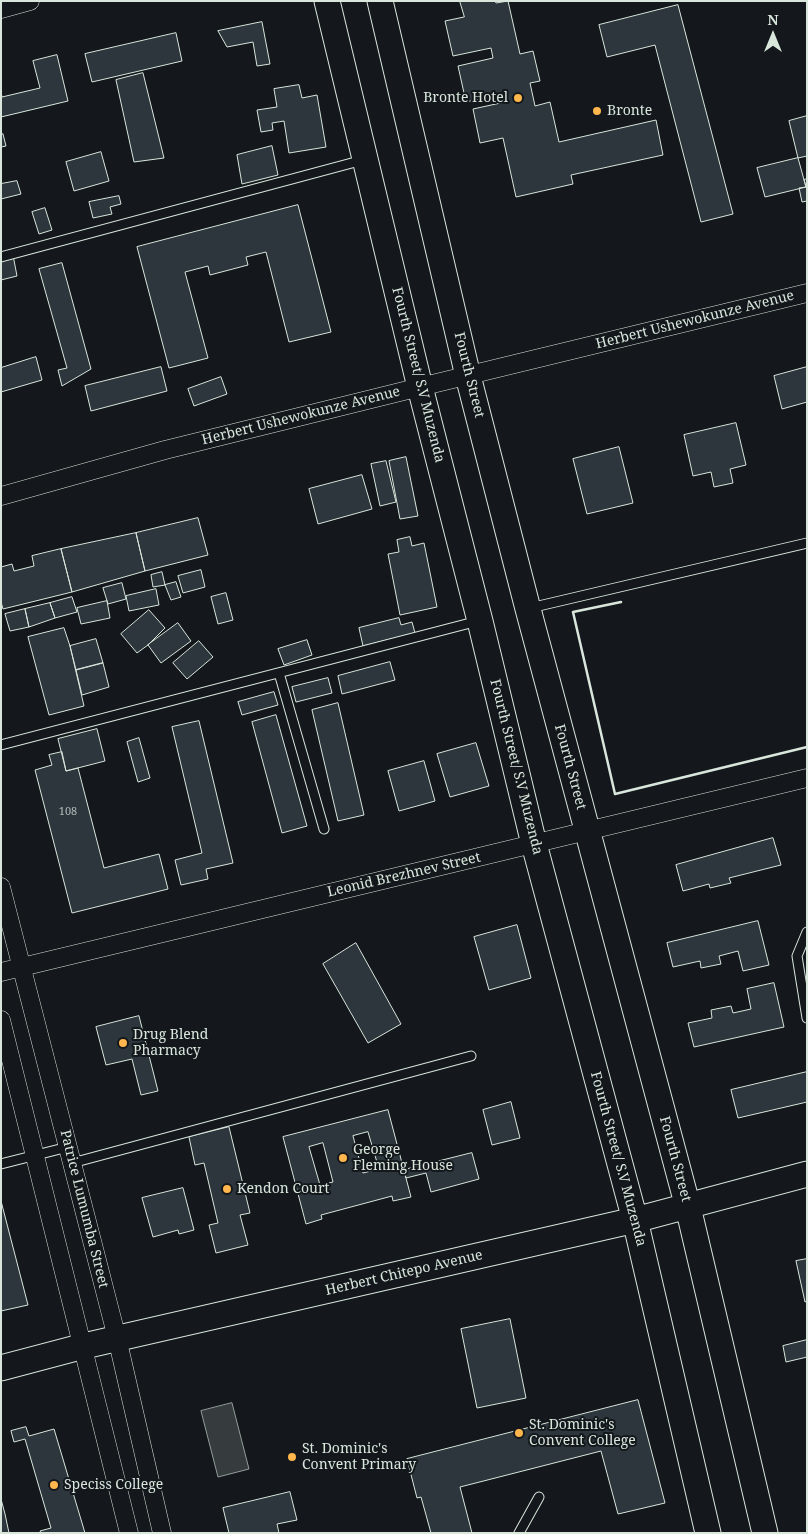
<!DOCTYPE html>
<html>
<head>
<meta charset="utf-8">
<style>
  body { margin:0 }
  #map { position:relative; width:808px; height:1534px; overflow:hidden; background:#14181c; font-family:"Noto Serif",serif }
  canvas { display:block }
  .frame { position:absolute; inset:0; border:2px solid #d8e6dc; pointer-events:none }
  .north { position:absolute; left:748px; top:10px; width:50px; height:50px; -webkit-text-stroke:4px #14181c; paint-order:stroke; rotate:0deg; font-size:14px; font-weight:700; line-height:20px; text-align:center; color:#d8e6dc }
  .north::after { content:''; display:block; margin:auto; width:18px; height:22px; background:#d8e6dc; clip-path:polygon(50% 0,100% 100%,50% 72%,0 100%) }
</style>
</head>
<body>
<div id="map">
<canvas width="808" height="1534"></canvas>
<div class="frame"></div>
<div class="north">N</div>
</div>
<script>
const context = document.querySelector('canvas').getContext('2d');
context.lineJoin = 'round';
function paint(path, color) { context.fillStyle = color; context.fill(path, 'evenodd'); }
function strokePath(path, color, width, dash) { context.strokeStyle = color; context.lineWidth = width; context.lineCap = dash ? 'butt' : 'round'; context.setLineDash(dash || []); context.stroke(path); }
function label(font, color, halo, rows, align = 'center') {
  context.font = font + ' "Noto Serif",serif'; context.lineWidth = 4; context.setLineDash([]); context.textBaseline = 'middle'; context.strokeStyle = halo; context.fillStyle = color; for (const [text, x, y, turn = 0] of rows) {
    context.save(); context.translate(x, y); context.rotate((+turn || 0) * Math.PI / 180); context.textAlign = isNaN(turn) ? turn : align; if (halo) context.strokeText(text, 0, 0); context.fillText(text, 0, 0); context.restore();
  }
}
const water = new Path2D(`
  M232,1403L249,1469L218,1477L201,1411Z`);
const building = new Path2D(`
  M460,1H495L496,3L508,1L520,54L533,51L540,81L530,83L535,106L550,102L559,142L656,120L663,155L571,175L573,184L516,197L503,138L480,143L473,109L505,102L503,94L466,102L458,66L493,58L491,48L453,56L445,21L464,17Z
  M678,5L733,214L701,222L655,45L607,57L599,25Z
  M262,22L270,64L257,66L253,42L227,47L218,31Z
  M176,33L182,61L92,82L85,54Z
  M57,55L68,101L1,117V92L2,97L40,88L33,61Z
  M143,73L164,158L134,162L116,80Z
  M299,85L302,98L317,95L326,147L289,153L284,121L272,123L273,130L261,132L257,110L277,107L274,89Z
  M807,116V156L798,158L789,121Z
  M3,134L6,146L1,147V135Z
  M272,146L278,175L242,184L237,155Z
  M101,152L109,181L74,191L66,162Z
  M798,158L806,187L765,197L757,168Z
  M807,179V201L802,202L799,188L806,187L804,180Z
  M17,181L21,194L1,199V184Z
  M119,196L121,204L110,207L112,214L93,218L89,202Z
  M298,205L331,332L289,342L266,252L246,257L248,265L210,275L208,266L185,272L208,358L169,368L137,247Z
  M45,208L52,230L39,234L32,212Z
  M13,255L17,276L1,280V257Z
  M62,263L91,369L62,386L58,370L67,368L39,269Z
  M36,357L42,380L1,392V368Z
  M161,367L167,391L91,411L85,386Z
  M807,367V402L782,409L774,376Z
  M221,377L227,394L194,406L188,389Z
  M736,423L746,465L730,469L733,483L714,487L711,472L693,476L684,435Z
  M619,447L633,503L587,514L573,459Z
  M406,457L418,516L400,519L389,461Z
  M386,461L396,502L380,506L371,464Z
  M362,475L372,509L318,524L309,489Z
  M198,518L208,555L145,571L136,533Z
  M136,533L145,571L72,592L61,549Z
  M410,537L412,546L424,543L437,607L400,615L388,554L399,552L397,540Z
  M61,549L72,592L3,609L1,602V567L12,564L14,571L34,566L32,556Z
  M201,570L205,587L183,593L178,576Z
  M162,572L165,585L153,587L151,575Z
  M176,582L181,597L171,600L165,585Z
  M122,583L126,599L108,604L103,588Z
  M156,589L159,605L129,611L126,596Z
  M226,593L233,620L218,624L211,597Z
  M72,597L77,612L55,618L50,603Z
  M107,601L110,618L81,624L77,608Z
  M50,603L55,618L29,627L25,609Z
  M25,609L29,627L10,631L5,614Z
  M149,610L165,628L148,645L137,653L121,634Z
  M399,618L401,625L412,622L415,633L363,646L359,628Z
  M178,623L191,641L161,663L148,645Z
  M64,628L70,646L84,706L49,715L28,637Z
  M96,639L103,663L76,670L70,646Z
  M307,640L312,655L284,665L278,649Z
  M199,641L213,657L187,679L173,663Z
  M390,662L395,680L342,694L338,676Z
  M103,663L109,687L82,695L76,670Z
  M328,678L332,693L296,702L292,687Z
  M274,692L278,705L242,715L238,702Z
  M338,703L364,815L338,821L312,710Z
  M276,715L307,826L282,833L252,722Z
  M199,721L233,863L206,869L208,879L181,885L175,860L202,853L172,727Z
  M97,729L105,761L66,771L58,739Z
  M139,738L150,778L138,782L127,742Z
  M476,743L489,786L450,797L437,754Z
  M62,752L66,771L78,768L104,868L159,854L168,889L72,913L35,770L52,765L49,755Z
  M424,761L435,801L399,811L388,771Z
  M773,838L781,865L729,878L731,883L710,888L709,884L683,891L676,865Z
  M758,921L769,965L743,971L738,951L719,956L721,964L701,968L700,961L673,967L667,943Z
  M517,925L531,978L489,990L474,937Z
  M356,943L401,1024L368,1043L323,964Z
  M774,983L784,1027L694,1047L688,1023L712,1018L711,1010L731,1006L733,1013L751,1009L747,989Z
  M139,1016L158,1091L141,1095L132,1059L106,1065L96,1027Z
  M807,1072V1102L738,1118L731,1090Z
  M511,1102L520,1138L492,1145L483,1110Z
  M388,1110L411,1197L393,1201L392,1196L321,1215L322,1219L306,1224L283,1137ZM368,1132L379,1169L363,1173L353,1136ZM323,1143L333,1182L320,1185L309,1147Z
  M229,1127L250,1213L240,1215L248,1245L216,1253L209,1225L218,1223L204,1163L195,1165L189,1137Z
  M472,1153L479,1179L431,1192L426,1173L406,1178L404,1170Z
  M183,1188L194,1230L179,1234L178,1230L153,1237L142,1198Z
  M1,1201L28,1305L1,1311Z
  M807,1259V1301L805,1302L796,1261Z
  M510,1319L526,1398L477,1408L461,1329Z
  M807,1340V1357L786,1362L783,1346Z
  M638,1400L665,1503L618,1514L601,1451L460,1487L472,1533H431L421,1497L417,1498L407,1459Z
  M26,1427L29,1436L54,1429L85,1533H41L40,1531L51,1528L25,1439L14,1442L11,1431Z
  M290,1492L297,1520L277,1524L279,1533H229L223,1508Z
  M1,1499L5,1514L9,1533H1Z`);
const lane = new Path2D(`
  M1,257L363,160
  M530,608L807,543
  M279,673L324,829
  M1,745L478,621
  M807,932L797,956L807,1018
  M72,1163L471,1056
  M1,1164L68,1147
  M519,1533L539,1497`);
const street = new Path2D(`
  M1,9L30,1
  M1,496L165,450L420,387L807,293
  M1,887L117,1338L162,1533
  M1,972L807,778
  M1,1020L129,1533`);
const secondary = new Path2D(`
  M327,1L420,387L480,621L534,844L635,1220L708,1533
  M380,1L468,376L528,609L688,1207L765,1533
  M1,1368L84,1346L635,1220L807,1174`);
const wall = new Path2D(`
  M621,602L573,612L615,794L807,747`);
const markers = [
  [518,98,5,"#ffb74d"],
  [597,111,5,"#ffb74d"],
  [123,1043,5,"#ffb74d"],
  [343,1158,5,"#ffb74d"],
  [227,1189,5,"#ffb74d"],
  [519,1433,5,"#ffb74d"],
  [292,1457,5,"#ffb74d"],
  [54,1485,5,"#ffb74d"]
];
const numberNames = [
  ["108",68,812]
];
const poiNames = [
  ["Bronte Hotel",508,98,"right"],
  ["Bronte",607,111],
  ["Drug Blend",133,1035],
  ["Pharmacy",133,1051],
  ["George",353,1150],
  ["Fleming House",353,1166],
  ["Kendon Court",237,1189],
  ["St. Dominic's",529,1425],
  ["Convent College",529,1441],
  ["St. Dominic's",302,1449],
  ["Convent Primary",302,1465],
  ["Speciss College",64,1485]
];
const streetNames = [
  ["Herbert Ushewokunze Avenue",695,320,-14],
  ["Fourth Street/ S.V Muzenda",418,375,76],
  ["Fourth Street",469,375,76],
  ["Herbert Ushewokunze Avenue",301,416,-14],
  ["Fourth Street/ S.V Muzenda",516,767,76],
  ["Fourth Street",570,767,75],
  ["Leonid Brezhnev Street",404,875,-13],
  ["Fourth Street/ S.V Muzenda",618,1159,75],
  ["Fourth Street",675,1159,75],
  ["Patrice Lumumba Street",84,1209,76],
  ["Herbert Chitepo Avenue",404,1273,-13]
];
paint(water, '#363b3e');
strokePath(water, '#939e99', 1);
paint(building, '#2c363c');
strokePath(building, '#d8e6dc', 1);
strokePath(lane, '#d8e6dc', 11);
strokePath(street, '#d8e6dc', 19);
strokePath(secondary, '#d8e6dc', 27);
strokePath(lane, '#14181c', 9);
strokePath(street, '#14181c', 18);
strokePath(secondary, '#14181c', 25);
strokePath(wall, '#d8e6dc', 2.5);
for (const [x, y, r, color] of markers) { const dot = new Path2D(); dot.arc(x, y, r, 0, 2 * Math.PI); context.fillStyle = color; context.fill(dot); strokePath(dot, '#14181c', 2); }
label('11px', '#adbab4', null, numberNames);
label('14px', '#d8e6dc', '#14181c', poiNames, 'left');
label('14px', '#d8e6dc', '#14181c', streetNames);
</script>
</body>
</html>
